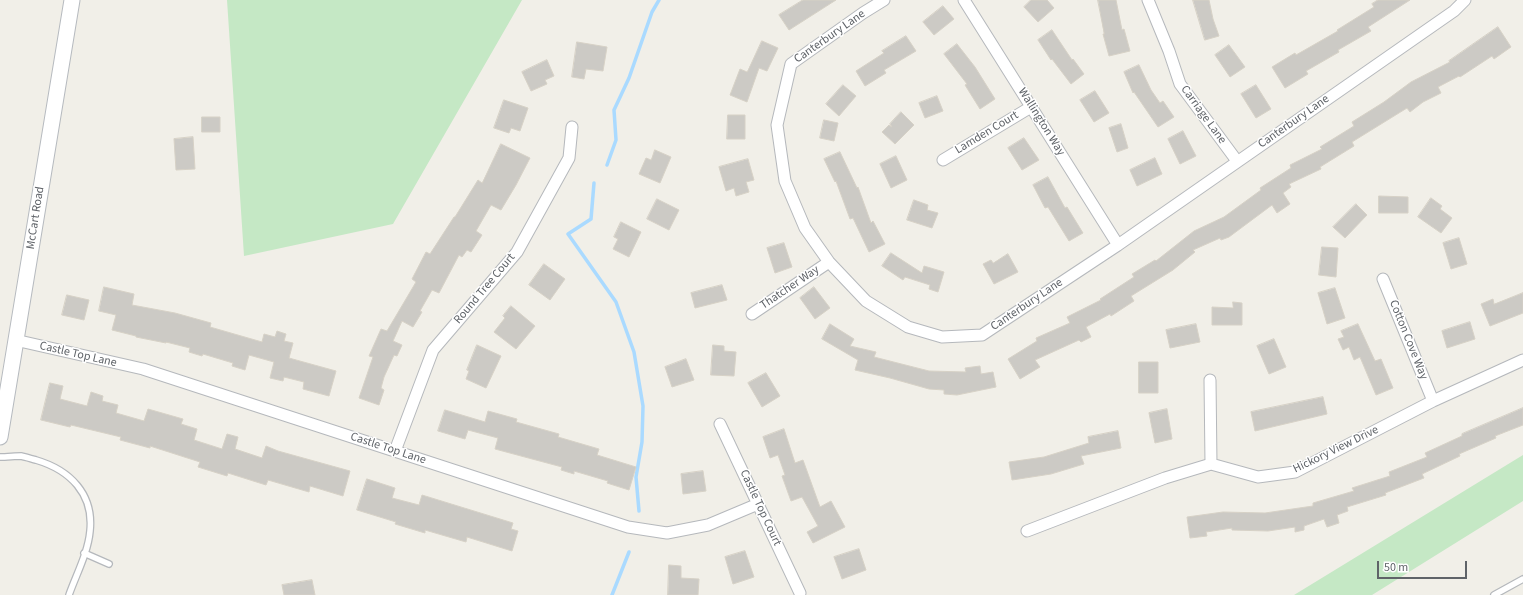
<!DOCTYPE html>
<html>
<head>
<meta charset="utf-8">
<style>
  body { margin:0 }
  #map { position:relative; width:1523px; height:595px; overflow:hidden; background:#f1efe8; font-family:"Source Sans 3",sans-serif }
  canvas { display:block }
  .scale { position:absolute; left:1377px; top:561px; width:90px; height:18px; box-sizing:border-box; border:2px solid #5f6368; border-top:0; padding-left:5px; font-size:12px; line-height:14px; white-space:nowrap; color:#5f6368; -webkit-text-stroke:3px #fff; paint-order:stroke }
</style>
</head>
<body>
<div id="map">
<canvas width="1523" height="595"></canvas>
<div class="scale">50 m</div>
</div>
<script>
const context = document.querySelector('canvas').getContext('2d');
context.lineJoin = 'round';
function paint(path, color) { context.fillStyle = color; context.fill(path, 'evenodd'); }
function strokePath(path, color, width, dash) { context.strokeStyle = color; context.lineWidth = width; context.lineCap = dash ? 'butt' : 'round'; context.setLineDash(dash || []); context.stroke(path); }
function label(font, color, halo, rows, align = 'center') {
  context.font = font + ' "Source Sans 3",sans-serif'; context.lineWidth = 3; context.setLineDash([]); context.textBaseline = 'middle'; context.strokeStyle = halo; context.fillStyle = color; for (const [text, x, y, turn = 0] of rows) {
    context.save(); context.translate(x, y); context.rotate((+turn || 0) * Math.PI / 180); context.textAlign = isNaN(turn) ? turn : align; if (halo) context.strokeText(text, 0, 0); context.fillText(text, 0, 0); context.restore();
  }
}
const green = new Path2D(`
  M227,0H522L393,224L244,256Z
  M1523,455V501L1372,595H1294Z`);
const stream = new Path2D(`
  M607,165L616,140L614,110L629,78L652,12L659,0
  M594,183L591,219L568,234L616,302L634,352L643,406L642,442L636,477L639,511
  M612,595L629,552`);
const building = new Path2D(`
  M803,0H836L789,30L779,15Z
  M1031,0H1047L1054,8L1038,22L1024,7Z
  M1098,0H1116L1122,30L1124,29L1130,51L1109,56L1103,34H1104Z
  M1193,0H1209L1213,19L1219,36L1205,40Z
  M1378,0H1410L1368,27L1371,31L1338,50L1339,52L1306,71L1308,74L1285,88L1272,67L1295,53L1296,55L1338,31L1337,30L1374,7L1372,4Z
  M943,6L954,19L934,35L923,22Z
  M1498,27L1511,47L1494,59L1492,56L1460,77L1459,76L1438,87L1441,93L1423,102L1410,112L1407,108L1352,142L1354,146L1320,167L1321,169L1289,184L1291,187L1283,193L1290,204L1277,213L1272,205L1229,237L1221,240L1220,238L1193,250L1195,252L1173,270L1131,296L1134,301L1111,316L1110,314L1086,327L1091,337L1081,342L1079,340L1035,360L1040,367L1020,379L1008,359L1037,341L1036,338L1070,323L1067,317L1101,300L1100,299L1134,277L1132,274L1155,260L1156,261L1194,231L1224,217L1261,190L1260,188L1291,168L1290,165L1322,149L1320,147L1354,126L1352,122L1384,102L1411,82L1450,62L1449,61Z
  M1052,30L1072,60L1073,59L1084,74L1071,84L1052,59L1051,60L1038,40Z
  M906,36L916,51L884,70L886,73L865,86L856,71L884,53L882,51Z
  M762,41L778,48L767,71L759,68L747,102L730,95L740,69L747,72Z
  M577,42L607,47L603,71L586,69L584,79L572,77Z
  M957,44L975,67L995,99L980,109L965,85L967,84L944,54Z
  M1229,45L1245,67L1230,77L1215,55Z
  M547,60L554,76L545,80L547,84L531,91L522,72Z
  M1139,65L1151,90L1160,103L1163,101L1174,117L1158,127L1134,92L1133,93L1124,72Z
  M843,85L856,96L839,116L826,104Z
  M1256,85L1271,109L1256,118L1241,94Z
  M1095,91L1109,113L1094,122L1080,100Z
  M937,96L943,111L925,118L919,103Z
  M504,100L528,108L520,131L511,128L509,133L494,128Z
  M901,112L914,125L895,144L882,132L889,125L892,127L890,124Z
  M728,115H745V139H727Z
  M202,117H220V132H202Z
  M824,120L838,123L834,141L820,138Z
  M1121,124L1128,148L1117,152L1109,128Z
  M1183,131L1196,156L1180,164L1168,139Z
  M193,137L195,169L176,170L174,139Z
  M1024,138L1039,160L1022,170L1008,148Z
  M501,144L530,158L516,185L501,210L491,205L476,231L482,235L471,252L467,250L462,257L459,255L439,293L432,290L420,311L422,312L413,327L402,321L393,341L402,345L397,356L394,355L384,377L381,388L384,390L379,405L359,398L373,357L369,356L381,329L387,331L416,282L412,279L426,252L430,254L454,217H455L478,180L482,183Z
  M655,150L671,157L660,183L639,174L646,158L651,160Z
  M840,152L857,188L858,187L871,223L873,221L885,244L869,252L853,218L850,219L836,181L835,182L824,159Z
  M896,156L907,180L891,188L880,164Z
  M1155,158L1162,174L1137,186L1130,170Z
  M748,159L754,180L746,182L749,192L736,196L734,188L726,191L719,167Z
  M1048,177L1065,208L1067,207L1083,233L1069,241L1048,207L1045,208L1033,185Z
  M1379,196L1408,197V213H1379Z
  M1431,198L1442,206L1440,209L1452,218L1441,233L1418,217Z
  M657,199L679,210L669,230L647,219Z
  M914,200L928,205L927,210L938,213L932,228L907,220Z
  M1356,204L1367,215L1345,238L1333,227Z
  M621,222L641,232L629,257L613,249L618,239L614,237Z
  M1459,238L1467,264L1451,269L1443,243Z
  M784,243L792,267L775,273L767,248Z
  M1322,247L1338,248L1336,277L1319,275Z
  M891,253L922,273L924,266L944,272L938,292L929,289L930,285L905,277L903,280L882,266Z
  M1008,254L1018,272L994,284L983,264L991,260L993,263Z
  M544,264L565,279L550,300L529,285Z
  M722,285L727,300L695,308L691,293Z
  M104,287L134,294L132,305L175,313L211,323L210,327L262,342L264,334L275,337L277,331L286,334L284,341L293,343L289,358L336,371L329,396L303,389L304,382L284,377L283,381L270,378L274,362L249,355L245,370L232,366L233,363L203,354L202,356L189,352L190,348L166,342V343L136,337V336L112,330L116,315L99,311Z
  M814,287L830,308L815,319L800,298Z
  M1335,288L1345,318L1327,324L1318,293Z
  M1523,293V313L1490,326L1481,304L1493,299L1494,304Z
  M67,295L89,300L84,320L62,315Z
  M1233,302L1242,303V325H1212V307L1233,308Z
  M511,306L535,326L516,349L494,332L505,318L503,316Z
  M1470,322L1475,339L1447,348L1442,331Z
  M830,324L854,339L850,346L876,352L874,357L929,371L966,372L965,368L980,366L981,374L993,372L996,387L957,395L944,394V390L929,389L890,378L855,370L858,360L822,339Z
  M1196,324L1200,342L1170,348L1166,330Z
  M1358,324L1375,361L1381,359L1393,388L1376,395L1360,357L1354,360L1349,347L1343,350L1338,339L1344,337L1341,331Z
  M1274,339L1286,367L1269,374L1257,346Z
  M477,345L501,356L486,388L466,379L469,371L467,370Z
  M713,345L724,346V351L736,352L734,376L711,375Z
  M686,359L694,380L672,387L665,367Z
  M1139,362H1158V393H1139Z
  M766,373L780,396L762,407L748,383Z
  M50,383L63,386L60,399L87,406L91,392L103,396L102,401L118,405L116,413L144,421L148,409L183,419L181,424L197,429L194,440L222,449L227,434L238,437L235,449L262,458L266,446L278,451L350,471L343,496L310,486L309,492L268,480L266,485L228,473L227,476L198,467L200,462L150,446V448L120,440L121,437L71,425L70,427L41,420Z
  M1323,397L1327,414L1255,431L1251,412Z
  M1523,408V425L1495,436L1496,438L1459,454L1460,456L1422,474L1424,478L1385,493L1386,495L1347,507L1348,511L1337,515L1339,523L1327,527L1324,519L1304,526V530L1295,532V527L1268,531L1232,530V528L1206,532L1207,536L1190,538L1187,517L1223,512L1265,513L1313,506V503L1354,491L1352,488L1390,476L1389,472L1427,457L1425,453L1462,436V434Z
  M1167,409L1172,439L1155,443L1149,413Z
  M445,410L485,422L488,411L517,419L516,422L559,434L558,437L599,449L597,455L636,467L629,490L607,483L608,481L574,471V474L561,470L562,467L495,449L498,438L468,430L465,439L438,431Z
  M784,429L795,463L803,460L820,507L831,501L845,527L813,543L807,532L818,526L802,497L791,501L782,476L785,475L778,455L770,458L763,437Z
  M1118,431L1121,448L1081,456L1084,464L1051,474L1012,480L1009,462L1044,457L1089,443L1088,437Z
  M703,471L706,491L683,494L681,474Z
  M367,479L395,488L392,498L419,505L422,495L513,523L511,529L518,531L512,551L467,537L466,542L425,530V533L395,524L396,522L357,510Z
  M859,549L866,570L842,579L834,557Z
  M745,551L754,577L733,584L725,557Z
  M669,565L681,566V578L699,579L698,595H668Z
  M312,580L315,595H284L282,585Z`);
const lane = new Path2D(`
  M0,457C7,457 15,456 21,456C26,457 32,459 36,460C70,470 94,494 90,531C88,553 76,575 69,595
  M84,553L109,564
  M1494,595L1523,579`);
const street = new Path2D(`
  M884,0L863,13L791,64L777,125L785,181L805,228L829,262L866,301L908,327L942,337L982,335L1118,245L1454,11L1465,0
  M964,0L1118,245
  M1148,0L1169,51L1180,84L1237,161
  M943,160L1031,107
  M1383,279L1433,401
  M752,314L829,262
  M15,340L143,369L628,527L667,533L708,525L758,504
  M1210,380L1211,464
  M720,424L800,593
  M395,451L433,350L517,252L569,158L572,127
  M1027,531L1165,478L1211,464L1258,477L1295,472L1433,401L1523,360`);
const secondary = new Path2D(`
  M0,437L72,0`);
const streetNames = [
  ["Canterbury Lane",830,37,-35],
  ["Carriage Lane",1203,115,54],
  ["Wallington Way",1041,122,58],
  ["Canterbury Lane",1294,122,-35],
  ["Lamden Court",987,133,-31],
  ["McCart Road",36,218,-81],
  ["Thatcher Way",790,288,-34],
  ["Round Tree Court",485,289,-50],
  ["Canterbury Lane",1027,305,-34],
  ["Cotton Cove Way",1408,340,68],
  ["Castle Top Lane",78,355,13],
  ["Castle Top Lane",388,449,18],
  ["Hickory View Drive",1336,450,-26],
  ["Castle Top Court",760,508,65]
];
paint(green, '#c5e8c5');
strokePath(stream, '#aadaff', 3.5);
paint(building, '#cccac5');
strokePath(building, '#d6d1c6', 1);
strokePath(lane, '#b5b8bc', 8);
strokePath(street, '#b5b8bc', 13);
strokePath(secondary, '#b6babf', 17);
strokePath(lane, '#fff', 5.5);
strokePath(street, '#fff', 11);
strokePath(secondary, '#fff', 15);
label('12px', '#5f6368', '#fff', streetNames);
</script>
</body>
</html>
